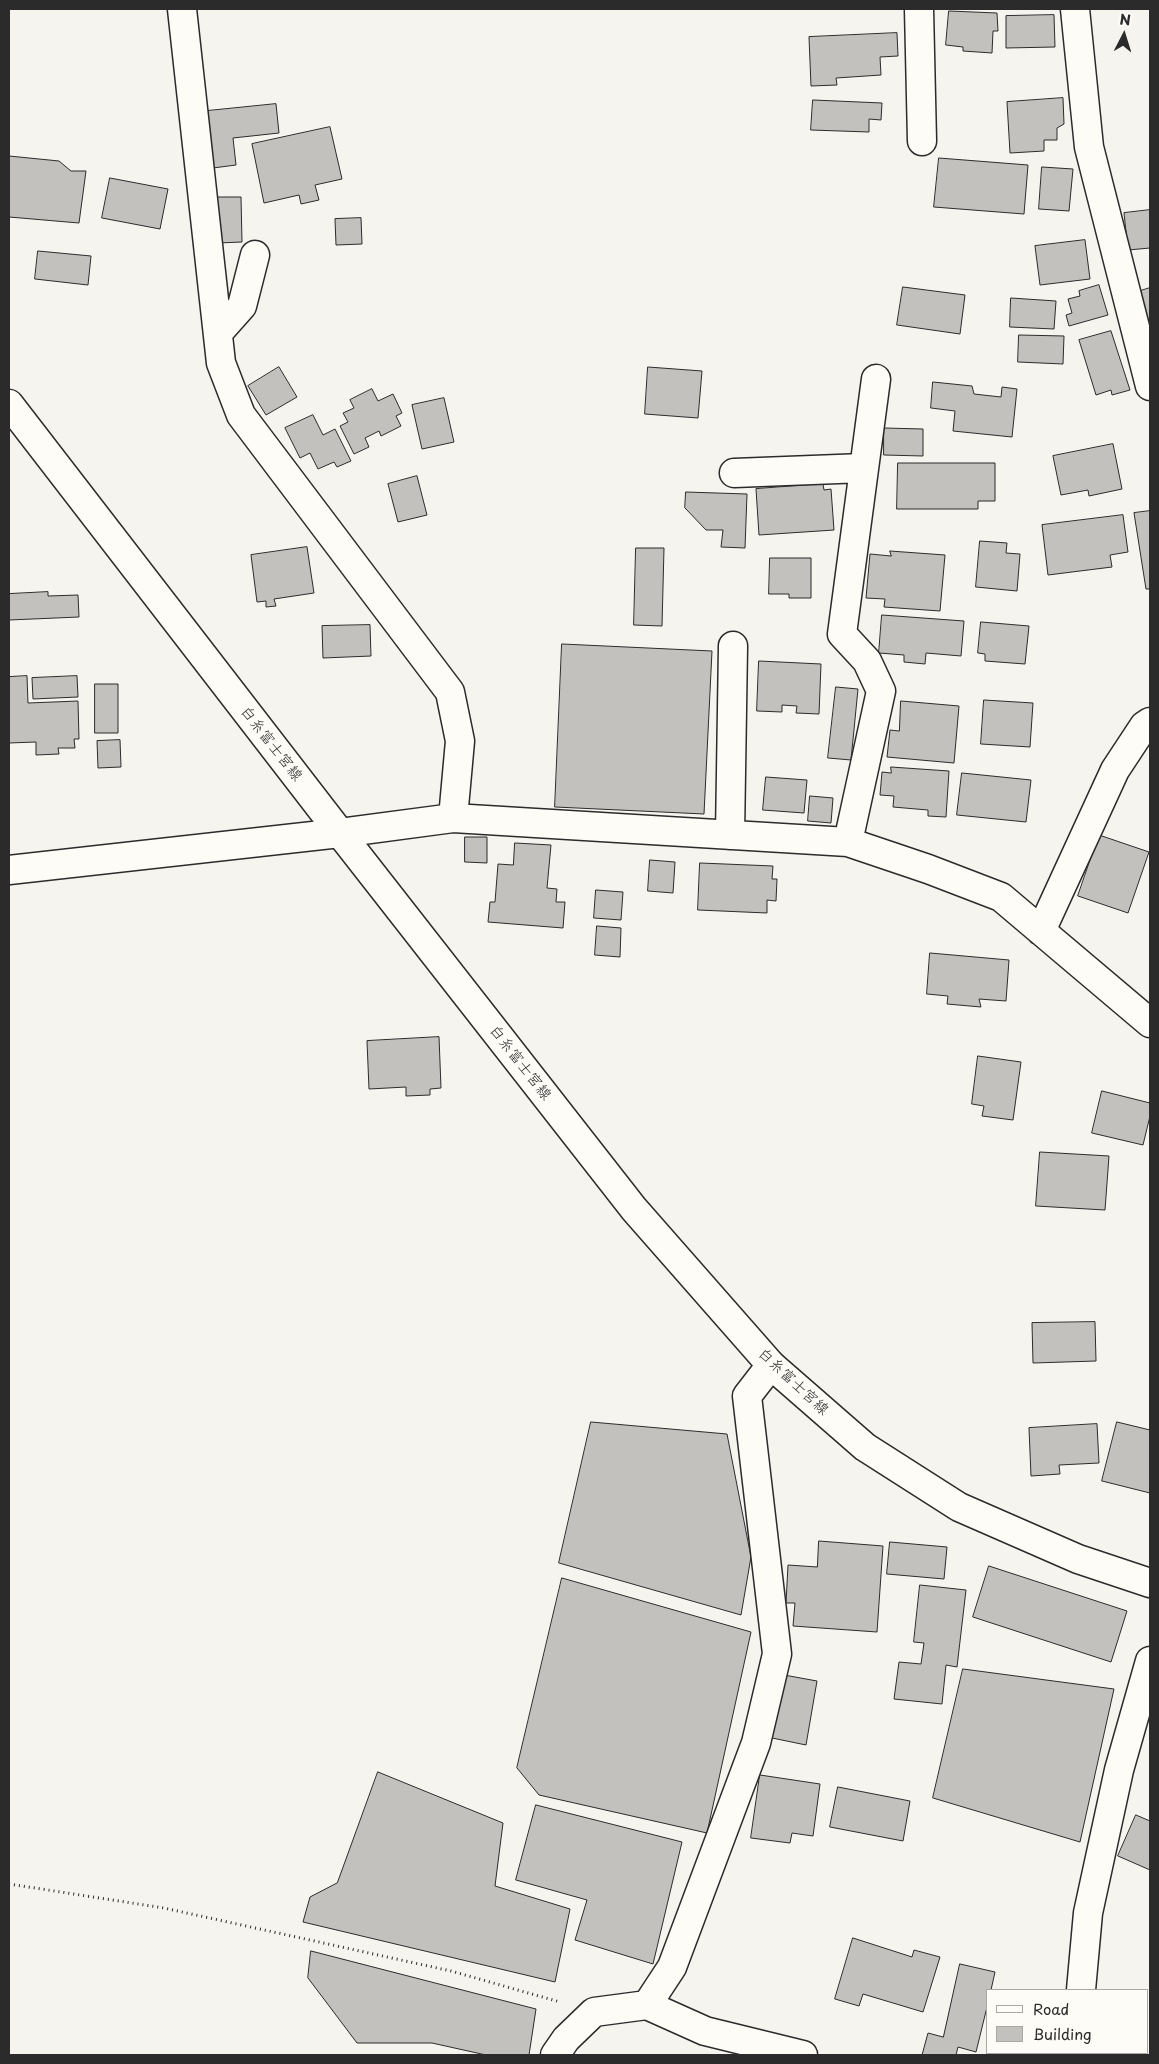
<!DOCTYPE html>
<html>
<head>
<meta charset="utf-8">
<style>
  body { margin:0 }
  #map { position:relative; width:1159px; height:2064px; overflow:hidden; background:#f5f4ef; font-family:"Playpen Sans",sans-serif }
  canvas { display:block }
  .frame { position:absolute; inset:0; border:10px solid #2b2b2b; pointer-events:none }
  .legend { position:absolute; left:986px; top:1989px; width:162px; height:65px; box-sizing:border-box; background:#fdfcf7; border:1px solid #a9a8a5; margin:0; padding:6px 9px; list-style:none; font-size:15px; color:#2b2b2b }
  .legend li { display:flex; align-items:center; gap:10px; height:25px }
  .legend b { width:25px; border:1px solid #a9a8a5 }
  .north { position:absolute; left:1099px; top:10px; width:50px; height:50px; -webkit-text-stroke:4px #fdfcf7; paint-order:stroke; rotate:5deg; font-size:14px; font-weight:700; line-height:20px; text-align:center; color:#2b2b2b }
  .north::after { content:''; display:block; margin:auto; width:18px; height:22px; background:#2b2b2b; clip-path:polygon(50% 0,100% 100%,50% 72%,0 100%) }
</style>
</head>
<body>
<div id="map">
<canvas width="1159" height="2064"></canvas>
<div class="frame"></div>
<ul class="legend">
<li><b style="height:6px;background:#fdfcf7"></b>Road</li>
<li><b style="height:14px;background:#c2c1be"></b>Building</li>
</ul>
<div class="north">N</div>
</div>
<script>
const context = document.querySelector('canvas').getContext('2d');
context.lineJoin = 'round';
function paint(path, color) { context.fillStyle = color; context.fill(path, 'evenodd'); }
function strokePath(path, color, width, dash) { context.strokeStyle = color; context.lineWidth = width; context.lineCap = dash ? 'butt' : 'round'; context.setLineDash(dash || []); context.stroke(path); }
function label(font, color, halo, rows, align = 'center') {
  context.font = font + ' "Playpen Sans","Klee One",sans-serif'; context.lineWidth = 4; context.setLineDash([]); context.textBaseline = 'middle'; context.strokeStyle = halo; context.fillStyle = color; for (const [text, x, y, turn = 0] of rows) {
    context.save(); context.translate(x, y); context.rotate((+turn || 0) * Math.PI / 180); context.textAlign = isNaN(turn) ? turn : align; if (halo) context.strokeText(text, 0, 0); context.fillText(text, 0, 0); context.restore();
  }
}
const building = new Path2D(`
  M949,11L997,13L998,31H993L992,53L963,51V47L946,45Z
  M1054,15L1055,47L1006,48V16Z
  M897,33L898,56L880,57L881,75L836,78L837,85L811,86L809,37Z
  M1063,98L1064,124L1057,128V140H1044V151L1010,153L1007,102Z
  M813,100L882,103L881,120L869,119V132L811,130Z
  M276,104L279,133L233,138L236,165L213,168L207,111Z
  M330,127L342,179L315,185L319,200L301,204L299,195L264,203L252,144Z
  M9,156L59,161L71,171H86L79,223L9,217Z
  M939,158L1028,165L1024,214L934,207Z
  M1042,167L1073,169L1069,211L1039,209Z
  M110,178L168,189L160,229L102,218Z
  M217,197H241L242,242L218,243Z
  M1150,210V248L1128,250L1124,213Z
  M361,218L362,244L336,245L335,219Z
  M1085,240L1090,279L1040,285L1035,246Z
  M38,251L91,256L88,285L35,279Z
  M1099,285L1108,315L1069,326L1066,315L1072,313L1068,299L1080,296L1079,291Z
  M903,287L965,295L960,334L897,325Z
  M1150,288V342L1137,292Z
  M1011,298L1056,301L1054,329L1010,327Z
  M1111,331L1130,390L1112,395L1111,390L1096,395L1079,340Z
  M1019,335L1064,336L1063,364L1018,362Z
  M279,367L297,397L266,415L248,386Z
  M648,367L702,371L698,418L645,414Z
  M933,382L972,386L974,394L1001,397L1002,387L1017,389L1012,437L953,431L955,411L931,408Z
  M372,389L378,401L393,394L402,413L396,416L401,426L381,436L379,431L365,438L369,447L354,454L340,426L348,422L343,413L354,408L350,400Z
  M444,398L454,442L422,449L412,405Z
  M313,415L323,435L335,429L351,461L337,467L334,462L318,469L310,453L300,458L285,428Z
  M884,428L923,429V456L884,455Z
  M1113,444L1122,489L1089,496L1088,490L1061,495L1053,456Z
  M898,463H995V501H978V509H897Z
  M417,476L427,515L398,522L388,484Z
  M823,484L824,490L831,489L834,530L759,535L756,489Z
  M686,492L747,494L745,548L721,547L723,530H706L685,508Z
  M1150,511V589H1146L1134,513Z
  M1123,515L1128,552L1110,555L1112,567L1048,575L1042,525Z
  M980,541L1007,543L1006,553L1020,554L1017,591L976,587Z
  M307,547L314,593L274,599L276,606L266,607V601L257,602L251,555Z
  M636,548H664L662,626L634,625Z
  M890,551L945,555L940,611L884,607L885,599L866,598L870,554L891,556Z
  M770,558H811V598H789V594H769Z
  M48,592V596L78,595L79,617L9,620V594Z
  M882,615L964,621L961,656L926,653L925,664L904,662V655L879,653Z
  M981,622L1029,626L1025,664L985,661V654L978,653Z
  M370,625L371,656L323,658L322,626Z
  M562,644L712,651L704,814L555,807Z
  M759,661L821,664L819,714L796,713L797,706L782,705V712L757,711Z
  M27,676L28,703L78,701L79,739H74L75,748H58L59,754L36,755V742L9,743V677Z
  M77,676L78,697L33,699L32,678Z
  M95,684H118V733H95Z
  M836,687L858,689L851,760L828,758Z
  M984,700L1033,703L1030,747L981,744Z
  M901,701L959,706L954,763L887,757L890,730L899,731Z
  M120,740L121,767L98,768L97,741Z
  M891,767L949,771L946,817L928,816V810L893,807L894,796L880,795L882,772L891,773Z
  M962,773L1031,780L1026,822L957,815Z
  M766,777L807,780L804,813L763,810Z
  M810,796L833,798L831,823L808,821Z
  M1099,835L1149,852L1128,913L1078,896Z
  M465,837H487V863L465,862Z
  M515,843L551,845L547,888L557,889L556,902H565L563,928L488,922L490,902H495L498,864L513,865Z
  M650,860L675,862L673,893L648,891Z
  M700,863L773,866L772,879H777L776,901L767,900V913L698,910Z
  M596,890L623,892L621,920L594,918Z
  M597,926L621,928L620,957L595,955Z
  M930,953L1009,960L1006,1001L979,999L981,1007L947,1004L948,996L927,994Z
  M439,1037L441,1088L430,1089V1095L406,1096V1087L369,1089L367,1041Z
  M978,1056L1021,1062L1013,1120L982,1116L984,1106L972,1104Z
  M1102,1091L1150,1103V1116L1143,1145L1092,1133Z
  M1040,1152L1109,1156L1105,1210L1036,1206Z
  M1095,1322L1096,1361L1033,1363L1032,1323Z
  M591,1422L727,1434L751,1557L741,1615L559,1563Z
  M1117,1422L1150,1430V1493L1102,1481Z
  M1097,1424L1099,1463L1059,1465L1060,1474L1031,1476L1029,1428Z
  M819,1541L883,1546L877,1632L793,1626L795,1603H786L788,1565L817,1567Z
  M890,1542L947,1547L944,1579L887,1574Z
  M989,1566L1127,1611L1111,1662L973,1617Z
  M562,1578L751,1632L707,1833L539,1795L517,1768Z
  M920,1585L966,1590L957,1667L946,1665L942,1704L894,1699L899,1662L921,1664L924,1643L914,1642Z
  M963,1669L1114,1689L1080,1842L933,1798Z
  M784,1675L817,1681L806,1745L772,1738Z
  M378,1772L503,1823L495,1886L570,1909L555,1982L303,1922L310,1897L337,1883Z
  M760,1775L820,1784L813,1836L792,1833L790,1843L751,1838Z
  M838,1787L910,1801L903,1841L830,1827Z
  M536,1805L682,1842L653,1964L575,1940L587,1900L516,1880Z
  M1136,1815L1150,1821V1870L1118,1856Z
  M853,1938L912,1957L914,1950L940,1957L923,2012L863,1994L859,2006L835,1999Z
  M311,1951L536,2009L529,2055H486L432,2043H357L308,1978Z
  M960,1964L995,1972L991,1990H988V2003L976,2052L958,2047L956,2055H922L928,2033L943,2037Z`);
const path = new Path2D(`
  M9,1884L164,1908L451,1971L560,2002`);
const minor = new Path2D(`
  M182,9L221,363L241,415L450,692L460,741L453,818
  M919,9L922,141
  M1075,9L1089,147L1150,386
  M218,333L242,306L255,255
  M734,473L864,468
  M730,835L733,646
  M848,842L881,691L867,661L842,634L876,379
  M9,870L340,833L453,818L848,842L928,869L1001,897L1150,1023
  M1041,931L1115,770L1144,726L1150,722
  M1081,1990L1088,1913L1119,1770L1150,1661
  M647,2005L705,2031L803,2055
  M555,2055L566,2039L594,2012L647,2005L672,1967L756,1743L777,1654L747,1396L771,1365
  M1076,2055V2053`);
const major = new Path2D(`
  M9,404L340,833L634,1209L771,1365L865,1447L959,1507L1078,1559L1150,1583`);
const streetNames = [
  ["白糸富士宮線",271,744,52],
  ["白糸富士宮線",520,1063,52],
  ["白糸富士宮線",793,1382,43]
];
paint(building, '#c2c1be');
strokePath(building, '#2b2b2b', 1);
strokePath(minor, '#2b2b2b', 31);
strokePath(major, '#2b2b2b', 31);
strokePath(path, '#2b2b2b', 3, [1, 4]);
strokePath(minor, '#fdfcf7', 28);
strokePath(major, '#fdfcf7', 28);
label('15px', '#2b2b2b', '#fdfcf7', streetNames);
</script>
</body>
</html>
